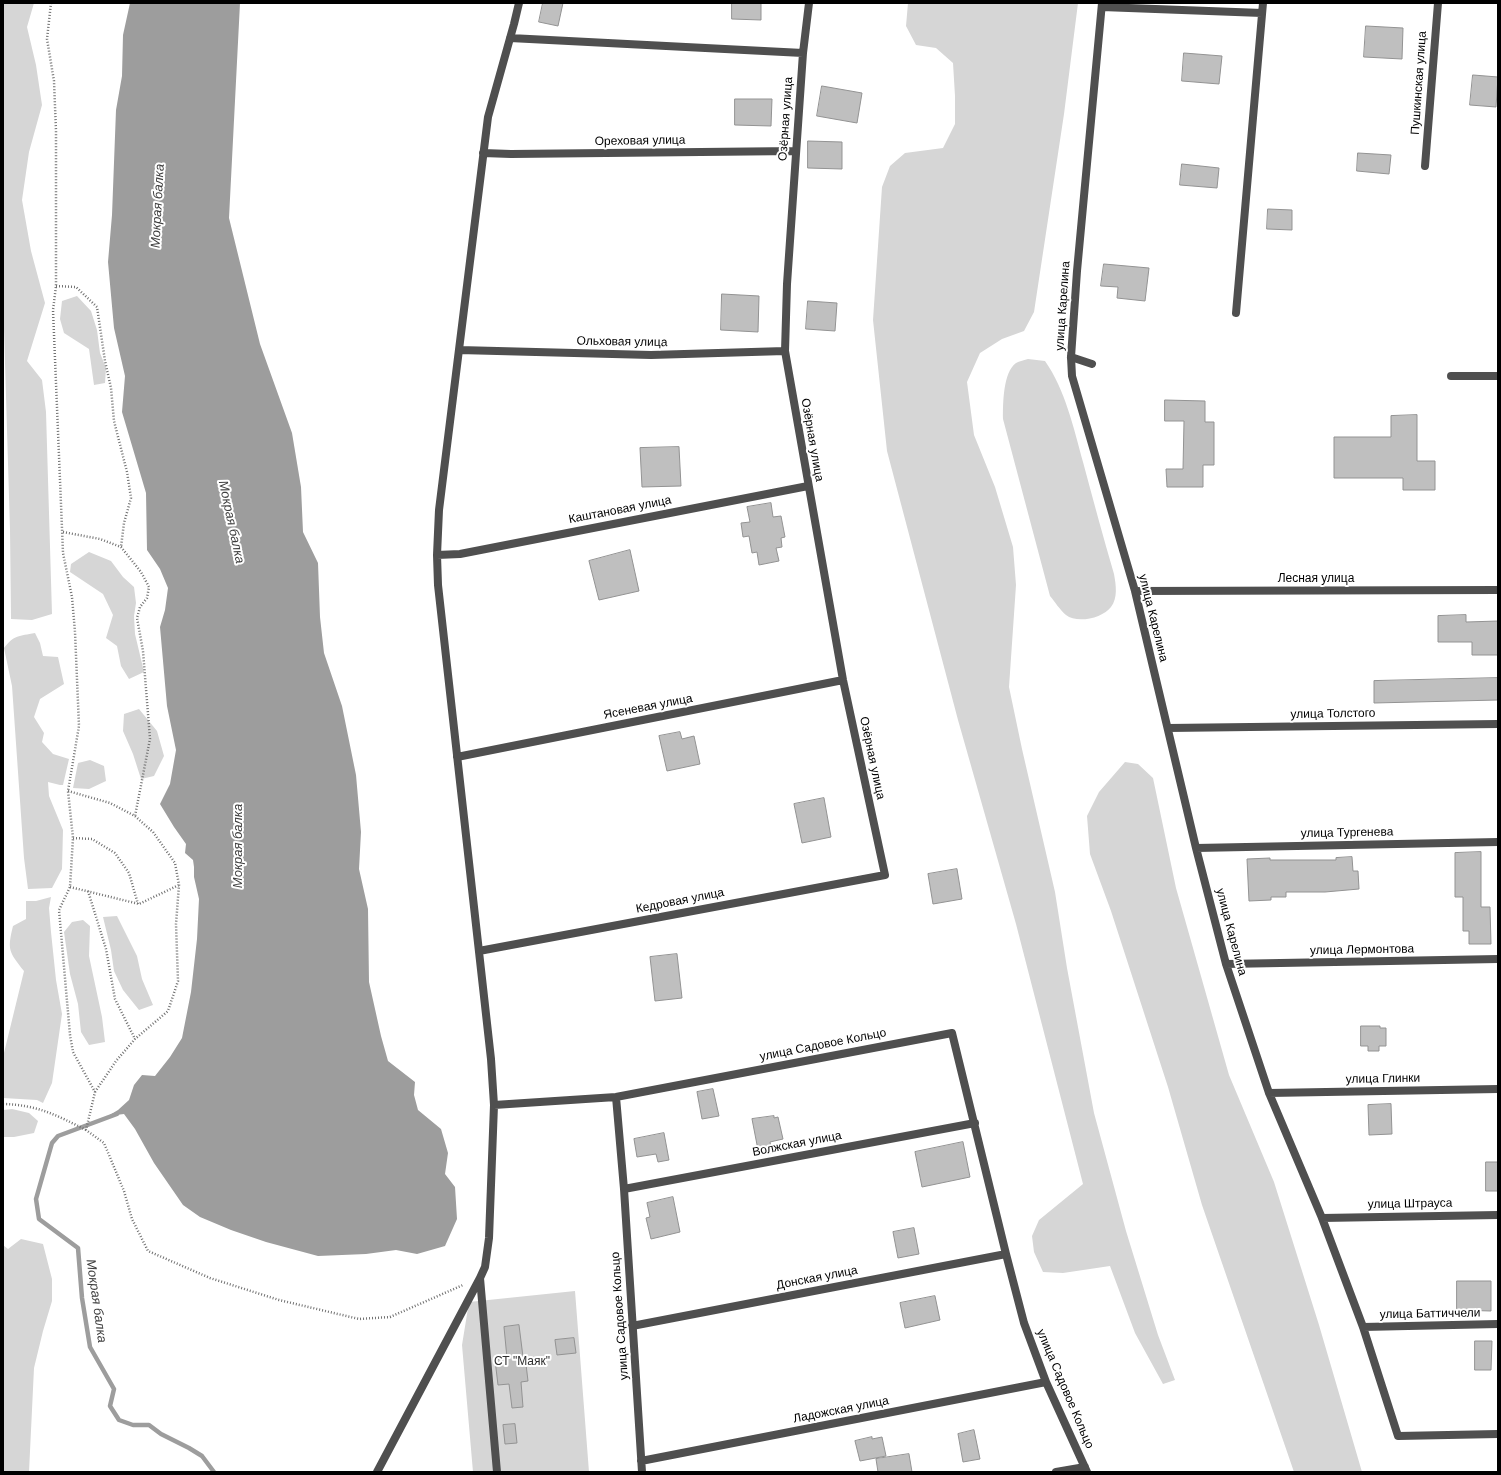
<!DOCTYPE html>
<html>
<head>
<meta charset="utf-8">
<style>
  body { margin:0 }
  #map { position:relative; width:1501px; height:1475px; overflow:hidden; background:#fff; font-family:Helvetica,sans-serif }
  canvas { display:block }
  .frame { position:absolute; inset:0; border:4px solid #000; pointer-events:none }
</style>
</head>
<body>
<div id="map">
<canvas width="1501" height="1475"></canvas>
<div class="frame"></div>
</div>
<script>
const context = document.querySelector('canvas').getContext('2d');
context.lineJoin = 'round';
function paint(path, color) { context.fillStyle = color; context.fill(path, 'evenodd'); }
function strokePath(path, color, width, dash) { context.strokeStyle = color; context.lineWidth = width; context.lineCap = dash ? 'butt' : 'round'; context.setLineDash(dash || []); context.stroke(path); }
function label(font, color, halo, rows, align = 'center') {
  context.font = font + ' Helvetica,sans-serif'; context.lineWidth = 4; context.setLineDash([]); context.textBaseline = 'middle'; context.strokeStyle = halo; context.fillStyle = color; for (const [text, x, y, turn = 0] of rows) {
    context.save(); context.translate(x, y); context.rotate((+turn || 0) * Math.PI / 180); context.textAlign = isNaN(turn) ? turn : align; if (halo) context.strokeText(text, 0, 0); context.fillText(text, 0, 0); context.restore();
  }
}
const green = new Path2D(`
  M3,3H34L27,27L36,65L42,105L29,152L22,200L31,251L45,303L27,361L42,380L46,412L52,614L32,620L11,619L10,530L3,296Z
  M908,3H1078L1064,114L1034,312L1024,331L1002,339L980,353L967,382L974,435L995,487L1013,547L1016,585L1009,687L1022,749L1055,892L1067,968L1094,1113L1126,1231L1158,1335L1175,1380L1163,1384L1135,1333L1110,1266L1063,1273L1043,1272L1034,1252L1032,1236L1039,1220L1083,1184L1016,924L958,720L887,451L873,320L882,187L890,166L905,153L943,148L955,124V96L953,63L936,48L916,45L906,26Z
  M77,296L91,311L97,330L100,353L106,368L105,383L94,385L89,349L64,333L60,319L62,301Z
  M1028,359L1045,361C1065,389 1074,429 1083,462C1093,499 1103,537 1114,574C1116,585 1118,598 1111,607C1103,618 1077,624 1066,615C1060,610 1055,602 1050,596L1003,419C1003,404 1003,372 1016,363C1019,361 1025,360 1028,359Z
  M89,552L111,561L123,577L134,587L136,603L134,616L135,634L144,672L129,679L121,666L117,646L106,638L113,615L103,594L70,572L71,564Z
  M35,633L40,643L43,656L58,657L64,684L40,699L34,717L44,733L42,742L53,754L69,759L63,785H60L48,782L49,796L63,830L62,869L52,888L28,889L24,858L12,686L4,648C14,635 19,636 35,633Z
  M139,709L157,731L164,756L154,776L141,779L133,754L123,731L124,714Z
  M90,760L104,766L106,781L89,789L73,788L78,763Z
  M1125,762L1138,764L1153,778L1176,888L1229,1075L1274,1182L1319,1325L1362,1472H1294L1202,1205L1168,1087L1111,911L1090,854L1087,816L1099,792Z
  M51,897L49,908L51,932L56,980L62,1014L52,1083L43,1103L37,1100L3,1098V1057L24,971C9,952 7,950 13,926L26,919V901H36Z
  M117,916L137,956L142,979L153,1005L139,1010L123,990L114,971L111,950L103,917Z
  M83,920L90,926L89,956L102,1017L105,1042L89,1045L81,1032L78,1004L70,974L64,932L72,922Z
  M12,1109L29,1113L38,1121L34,1133L14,1137H3V1110Z
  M21,1239L43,1244L52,1279V1301L43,1331L34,1368L29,1472H3V1245L8,1249Z
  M575,1291L589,1472H473L462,1345L469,1302Z`);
const water = new Path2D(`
  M130,3H240L229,218L260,344L292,433L301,487L303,532L318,563L320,617L324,653L342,706L356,775L361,832L359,869L368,909L369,982L381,1036L388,1061L415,1082L414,1095L418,1110L441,1129L448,1153L445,1174L455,1187L457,1219L445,1246L417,1254L396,1250L366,1254L318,1256L266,1242L231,1230L200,1217L183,1205L154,1163L135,1129L124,1114L108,1116L118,1110L129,1100L134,1085L142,1075L155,1076L170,1057L182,1038L191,992L197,939L199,899L194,877V867L193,860L185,853L186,844L174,827L160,804L170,784L176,750L167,706L160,627L165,610L168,588L160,569L147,550L146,493L122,412L125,376L114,328L108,262L112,215L116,110L122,76L123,35Z`);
const stream = new Path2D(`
  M117,1114L58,1136L52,1143L36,1199L39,1219L78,1248L82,1298L90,1347L114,1389L110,1406L119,1420L133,1425H149L161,1434L189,1448L202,1456L214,1472`);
const building = new Path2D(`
  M543,3H563L558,26L539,22Z
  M732,3H761V20L732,19Z
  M1366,26L1403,28L1402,59L1364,57Z
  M1184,53L1222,56L1219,84L1182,81Z
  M1473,75L1498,77L1496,107L1470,105Z
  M822,86L862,93L857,123L817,116Z
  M735,99H772L771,126L735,125Z
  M808,141L842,142V169L808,168Z
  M1358,153L1391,155L1389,174L1357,171Z
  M1182,164L1219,168L1217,188L1180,185Z
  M1268,209L1292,210V230L1267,229Z
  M1104,264L1149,268L1145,301L1117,298L1118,287L1101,286Z
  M722,294L759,296L758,332L721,330Z
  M808,301L837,303L835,331L806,329Z
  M1165,400L1205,401V422H1214V465H1203V487H1167L1166,469H1183L1184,421H1165Z
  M1417,415V461H1435V490H1403V478H1334V437H1391V416Z
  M679,447L681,486L642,487L640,448Z
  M771,503L773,517L781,516L785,537L781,538L782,547L776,548L779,561L759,565L757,552L752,553L749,536L743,537L741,523L750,522L747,507Z
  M630,550L639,591L599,600L589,561Z
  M1466,615V622L1498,621V655H1472V642H1438V616Z
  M1498,678V700L1374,703V681Z
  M680,732L682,739L694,736L700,764L667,771L659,736Z
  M824,798L831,837L802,843L794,804Z
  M1481,852V907H1490L1491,944H1469V931H1463V897H1455V853Z
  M1352,857L1353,871H1358L1359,889L1325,892H1286V897H1271V900L1249,901L1247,859L1270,858V860H1336V858Z
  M957,869L962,899L933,904L928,874Z
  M677,954L682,998L655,1001L650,957Z
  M1361,1026H1380V1028H1386V1046H1379V1051H1368V1046H1361Z
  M713,1089L719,1116L702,1119L697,1092Z
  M1391,1104L1392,1134L1369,1135L1368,1105Z
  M774,1116V1118L778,1117L783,1139L770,1142L772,1153L759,1155L752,1119Z
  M664,1133L669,1160L658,1162L656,1154L637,1157L634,1139Z
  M963,1142L970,1177L922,1187L915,1152Z
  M1486,1162H1498V1191H1486Z
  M673,1197L680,1232L651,1239L646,1218L650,1217L647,1203Z
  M914,1228L919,1254L898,1258L893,1232Z
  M1457,1281H1491V1311L1457,1310Z
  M935,1296L940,1320L905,1328L900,1303Z
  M519,1325L523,1357L525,1356L528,1381L521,1382L523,1407L512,1408L509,1384L498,1385L495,1360L507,1358L504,1327Z
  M574,1338L576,1353L557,1355L555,1340Z
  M1475,1341H1492L1491,1370H1475Z
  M515,1424L517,1443L505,1444L503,1425Z
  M974,1430L980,1459L963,1462L958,1434Z
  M872,1437V1439L882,1437L886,1456L860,1461L855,1441Z
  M909,1454L912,1472H878L876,1459Z`);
const path = new Path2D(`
  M51,3L47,39L54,81L56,131V286L53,310L63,553L72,597L75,632L79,726L68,791L73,838L70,887L59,910L70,1035L73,1052L95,1092L86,1130L104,1143L124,1191L132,1219L148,1251L210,1278L279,1300L359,1319L390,1317L463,1285
  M56,286L76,287L97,307L105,361L111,388L114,421L127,472L131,498L124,523L121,547
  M63,532L100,539L121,547L141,572L149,587L147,598L140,607L137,618L143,651L150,739L135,816
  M68,791L110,803L135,816L153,832L175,863L179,885L176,924L178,981L168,1011L135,1039L116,1061L95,1092
  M73,838L92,839L115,853L129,873L138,904
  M70,887L139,904L179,885
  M88,891L106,949L115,999L135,1039
  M3,1104C38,1105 56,1115 86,1130`);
const lane = new Path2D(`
  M1071,357L1092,364`);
const street = new Path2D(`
  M1102,3L1077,271L1071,357L1072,376L1135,591L1196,848L1226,964L1269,1093L1322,1218L1363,1327L1398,1436L1498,1434
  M1102,7L1262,13
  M510,38L803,53
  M483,153L511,154L796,151
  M1425,166L1438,3
  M1236,313L1263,3
  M459,350L651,355L785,351
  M1451,376H1498
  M437,555L460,554L808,486
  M1135,591L1498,590
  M1168,728L1498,724
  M457,757L843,680
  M1196,848L1498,842
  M479,951L885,875L843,680L785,351L787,284L803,53L809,3
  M1226,964L1498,959
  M1269,1093L1498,1089
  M616,1097L624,1189L642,1472
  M494,1105L616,1097L952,1033L1006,1254L1024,1323L1046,1382L1087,1472
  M624,1189L975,1123
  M1322,1218L1498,1215
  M632,1326L1006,1254
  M1363,1327L1498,1324
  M641,1461L1046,1382
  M377,1472L480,1278
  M497,1472L480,1278L485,1267L489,1238L494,1105L491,1059L438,585L437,555L439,510L488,117L514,24L519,3
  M1056,1472L1085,1467`);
const streetNames = [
  ["Пушкинская улица",1419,83,-86],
  ["Озёрная улица",786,119,-86],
  ["Ореховая улица",640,141,-1],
  ["улица Карелина",1063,306,-86],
  ["Ольховая улица",622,342,1],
  ["Озёрная улица",812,440,80],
  ["Каштановая улица",620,510,-11],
  ["Лесная улица",1316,579],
  ["улица Карелина",1153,618,76],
  ["Ясеневая улица",648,707,-11],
  ["улица Толстого",1333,714,-1],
  ["Озёрная улица",872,758,78],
  ["улица Тургенева",1347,833,-1],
  ["Кедровая улица",680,901,-11],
  ["улица Карелина",1231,932,75],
  ["улица Лермонтова",1362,950,-1],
  ["улица Садовое Кольцо",823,1045,-11],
  ["улица Глинки",1383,1079,-1],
  ["Волжская улица",797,1144,-11],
  ["улица Штрауса",1410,1204,-1],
  ["Донская улица",817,1278,-11],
  ["улица Баттиччели",1430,1314,-1],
  ["улица Садовое Кольцо",620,1316,-94],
  ["улица Садовое Кольцо",1065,1389,67],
  ["Ладожская улица",841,1410,-11]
];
const parkNames = [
  ["СТ \"Маяк\"",522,1362]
];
const waterNames = [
  ["Мокрая балка",158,206,-87],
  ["Мокрая балка",231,522,78],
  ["Мокрая балка",238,846,-90],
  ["Мокрая балка",96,1301,82]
];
paint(green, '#d6d6d6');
paint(water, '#9d9d9d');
strokePath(stream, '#9d9d9d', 4.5);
paint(building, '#bfbfbf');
strokePath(building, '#939393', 1);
strokePath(path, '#717171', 2.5, [1, 2]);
strokePath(lane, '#4f4f4f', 8);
strokePath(street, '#4f4f4f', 8);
label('12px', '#000', '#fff', streetNames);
label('12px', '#2d2d2d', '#fff', parkNames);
label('italic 13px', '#3e3e3e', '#fff', waterNames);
</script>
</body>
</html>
